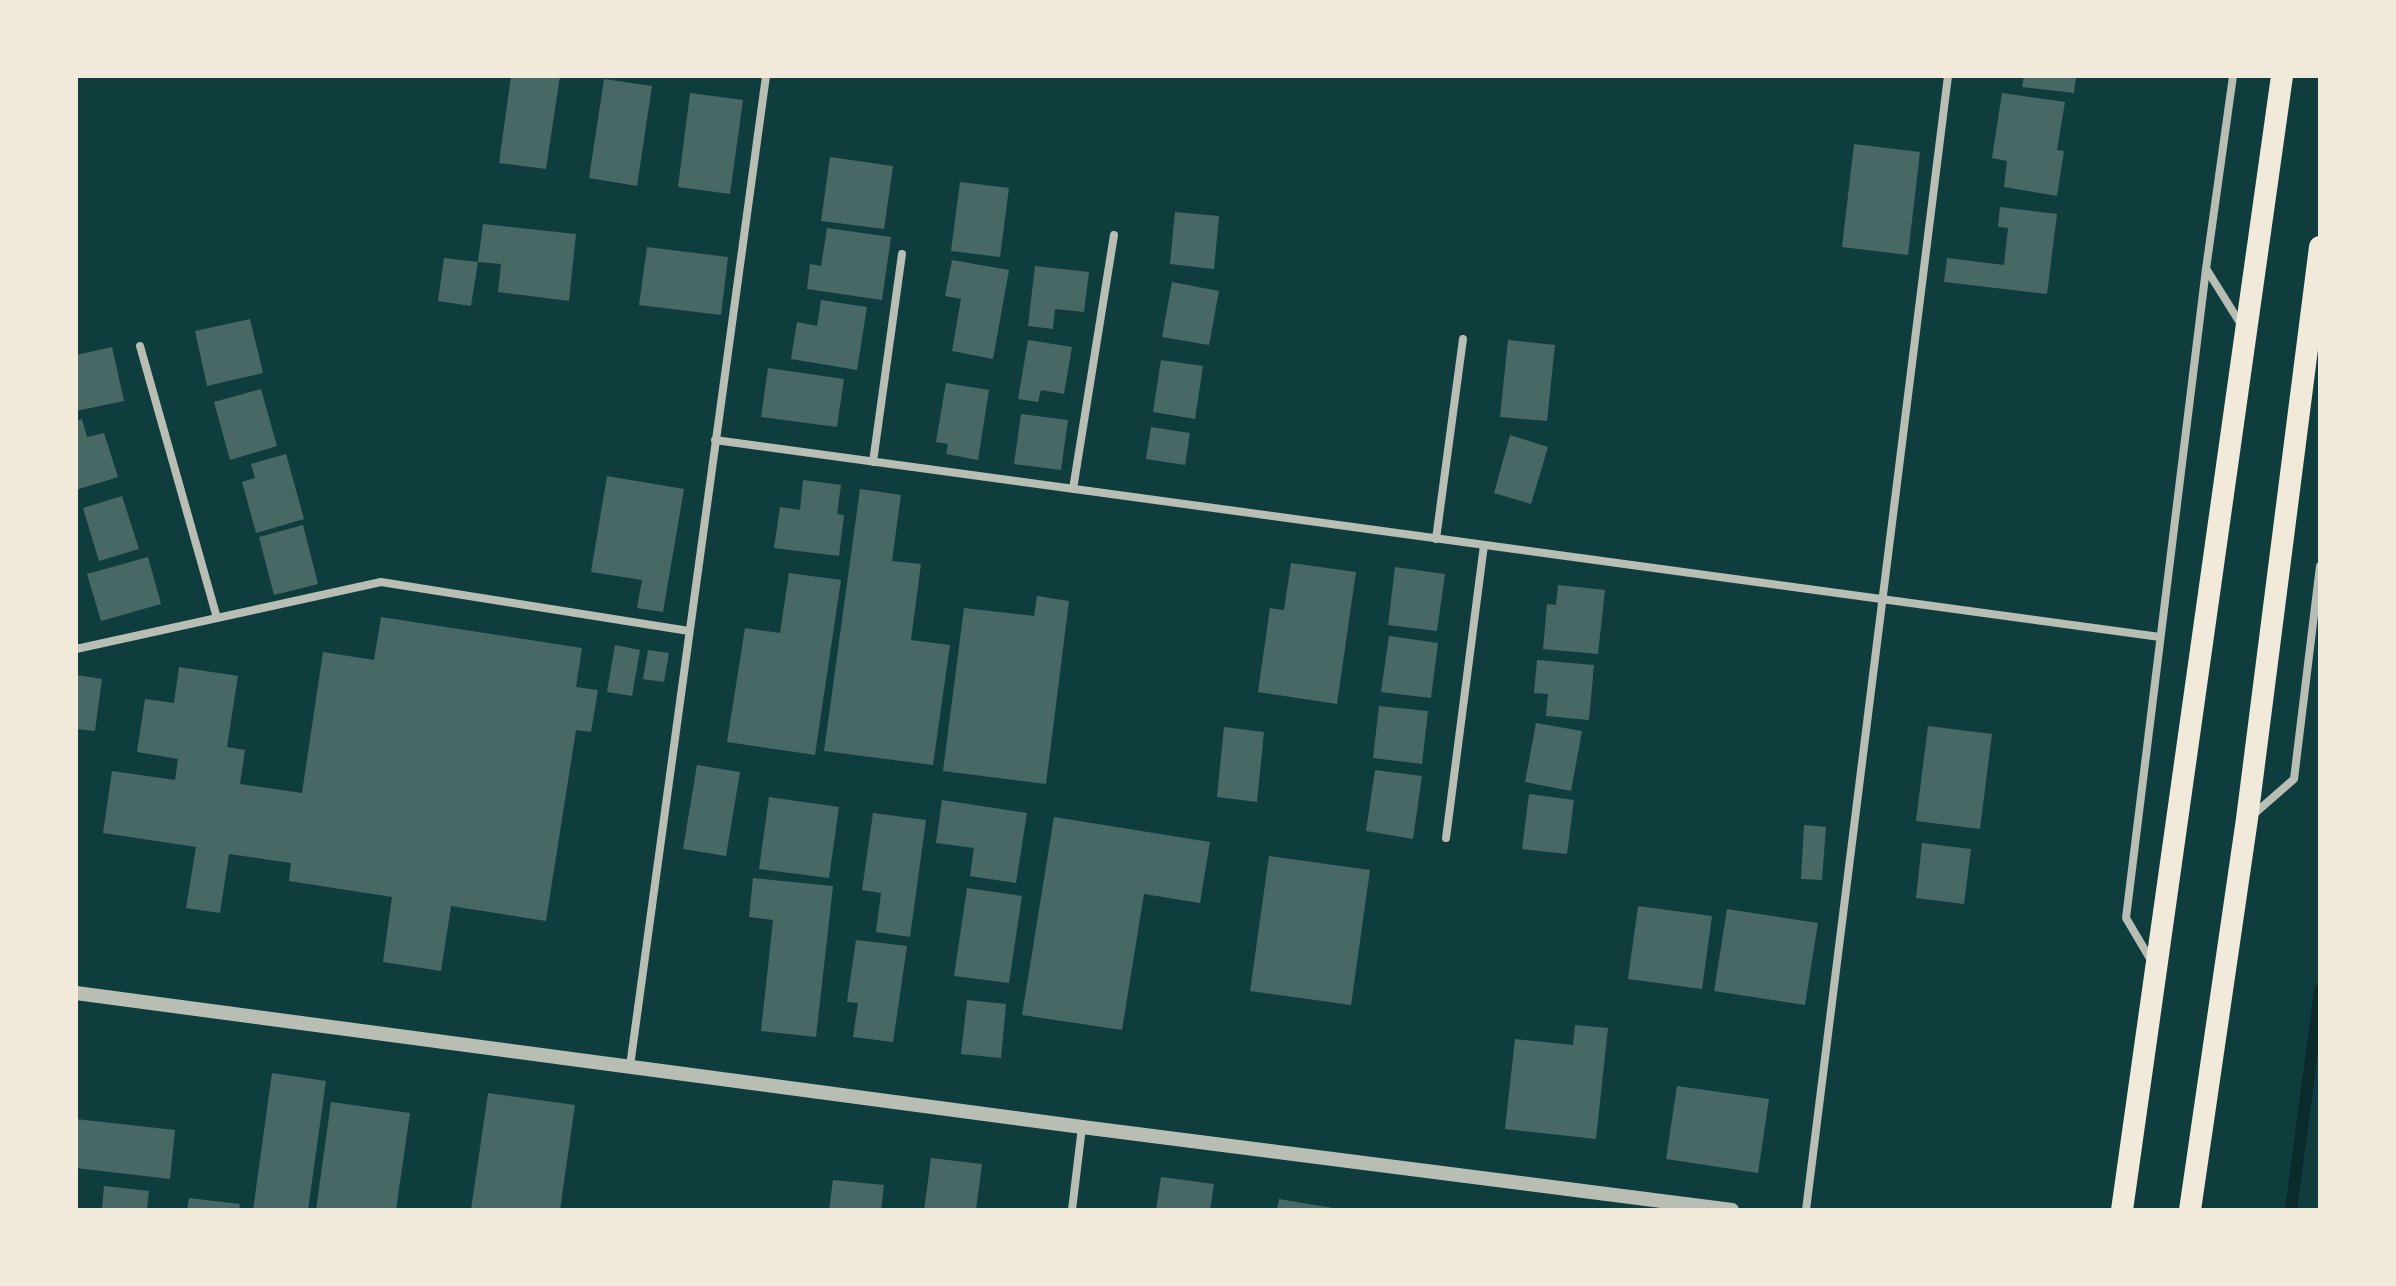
<!DOCTYPE html>
<html>
<head>
<meta charset="utf-8">
<style>
  body { margin:0 }
  #map { position:relative; width:2396px; height:1286px; overflow:hidden; background:#0f3d3e; font-family:Helvetica,sans-serif }
  canvas { display:block }
  .frame { position:absolute; inset:0; border:78px solid #f1e9da; pointer-events:none }
</style>
</head>
<body>
<div id="map">
<canvas width="2396" height="1286"></canvas>
<div class="frame"></div>
</div>
<script>
const ctx = document.querySelector('canvas').getContext('2d');
ctx.lineJoin = 'round';
function stroke(path, color, width, dash) {
  ctx.strokeStyle = color;
  ctx.lineWidth = width;
  ctx.lineCap = dash ? 'butt' : 'round';
  ctx.setLineDash(dash || []);
  ctx.stroke(path);
}
function fill(path, color) {
  ctx.fillStyle = color;
  ctx.fill(path, 'evenodd');
}
const stream = new Path2D(`
  M2291,1210L2320,991`);
const building = new Path2D(`
  M511,76H560L546,169L499,163Z
  M2024,76H2076L2074,93L2022,87Z
  M604,79L652,86L637,186L589,178Z
  M690,93L743,100L730,194L678,187Z
  M2002,93L2065,102L2057,150L2064,151L2057,196L2004,187L2007,161L1992,158Z
  M1854,144L1920,152L1908,255L1842,247Z
  M830,157L893,166L884,229L821,221Z
  M960,182L1009,188L1000,257L951,251Z
  M2000,207L2057,214L2047,294L1944,282L1947,258L2004,265L2008,228L1998,227Z
  M1175,212L1219,216L1214,269L1170,264Z
  M483,224L576,234L569,301L498,292L501,264L478,262Z
  M827,228L891,237L882,300L807,289L810,264L821,266Z
  M647,247L728,257L721,315L639,305Z
  M444,258L478,262L471,306L438,301Z
  M952,260L1009,270L993,359L952,351L961,299L945,296Z
  M1035,266L1089,272L1084,312L1055,309L1053,329L1028,326Z
  M1172,282L1219,291L1209,345L1162,337Z
  M821,300L867,307L857,370L791,359L797,322L817,326Z
  M250,319L263,373L207,386L195,331Z
  M1028,340L1072,347L1064,394L1041,390L1038,402L1018,399Z
  M1508,340L1555,345L1547,421L1500,417Z
  M112,347L124,401L76,411V355Z
  M1161,360L1203,366L1195,419L1153,412Z
  M768,368L844,379L837,427L761,417Z
  M946,383L989,390L978,460L946,454L948,444L936,442Z
  M261,389L277,446L230,460L214,402Z
  M1021,414L1068,420L1061,470L1014,464Z
  M82,419L87,437L104,433L118,477L76,490V421Z
  M1151,427L1190,433L1185,465L1146,459Z
  M1510,435L1548,447L1531,504L1494,493Z
  M286,454L304,519L256,533L242,482L255,478L251,464Z
  M607,476L684,489L663,612L637,608L642,580L591,572Z
  M803,480L841,485L837,514L844,515L839,556L774,548L780,507L800,510Z
  M860,489L901,495L892,561L921,564L911,640L950,645L933,765L824,751Z
  M122,496L139,549L99,561L83,508Z
  M303,525L318,584L274,595L259,537Z
  M148,557L161,604L101,621L87,574Z
  M1291,563L1356,572L1337,704L1258,692L1270,608L1284,610Z
  M1395,567L1445,574L1437,631L1388,625Z
  M789,573L841,580L815,755L727,742L745,628L780,633Z
  M1558,585L1605,590L1598,654L1543,649L1547,604L1556,605Z
  M1037,596L1069,601L1046,784L943,771L964,608L1034,616Z
  M381,617L582,648L576,687L598,690L591,732L576,730L546,921L451,906L441,971L383,962L392,897L289,881L291,863L229,854L220,913L186,908L196,847L103,833L112,771L175,780L178,759L137,752L145,699L174,703L179,667L238,676L227,747L245,750L240,784L302,793L323,652L374,660Z
  M1389,636L1438,643L1431,698L1381,692Z
  M615,645L640,650L632,696L607,692Z
  M648,650L669,653L664,682L643,679Z
  M1537,660L1594,665L1589,720L1546,716L1548,694L1534,693Z
  M76,675L102,679L95,731L76,729Z
  M1379,706L1428,711L1422,764L1373,758Z
  M1536,723L1582,731L1571,791L1525,782Z
  M1928,726L1992,734L1980,829L1916,821Z
  M1224,727L1264,732L1257,802L1217,797Z
  M697,765L740,772L726,856L683,849Z
  M1375,770L1422,776L1413,839L1366,831Z
  M1529,794L1574,800L1567,854L1522,849Z
  M769,797L839,807L829,878L759,869Z
  M942,800L1027,813L1016,883L970,876L974,848L936,843Z
  M873,813L926,820L910,937L876,932L881,893L862,890Z
  M1054,817L1210,842L1200,903L1144,894L1122,1030L1022,1015Z
  M1804,825L1826,827L1822,880L1801,879Z
  M1922,843L1971,849L1964,904L1916,898Z
  M1269,856L1370,870L1351,1005L1250,991Z
  M753,878L833,886L816,1037L761,1031L773,920L749,917Z
  M967,888L1022,896L1009,983L954,976Z
  M1638,906L1712,916L1702,989L1628,979Z
  M1727,909L1818,923L1805,1005L1714,991Z
  M856,940L907,946L893,1042L853,1037L858,1003L847,1002Z
  M967,1000L1006,1004L1001,1058L961,1054Z
  M1575,1025L1608,1028L1596,1139L1505,1129L1515,1039L1573,1045Z
  M272,1073L326,1081L308,1210H253Z
  M1677,1086L1769,1099L1758,1173L1666,1159Z
  M488,1093L575,1105L560,1210H471Z
  M331,1102L410,1113L396,1210H316Z
  M76,1119L175,1130L170,1179L76,1168Z
  M931,1158L982,1164L976,1210H924Z
  M1161,1177L1214,1184L1210,1210H1156Z
  M833,1180L884,1185L881,1210H829Z
  M104,1186L149,1191L147,1210H102Z
  M189,1198L240,1204L239,1210H187Z
  M1279,1199L1333,1208V1210H1277Z`);
const minor = new Path2D(`
  M2207,270L2242,326
  M140,346L217,618
  M715,440L2160,637
  M873,462L902,254
  M1073,489L1114,235
  M1436,539L1463,339
  M76,649L381,582L689,631
  M2254,814L2294,779L2320,566
  M1446,838L1484,545
  M2152,962L2126,918L2206,269L2233,76
  M630,1066L766,76
  M1072,1210L1082,1127
  M1806,1210L1948,76`);
const tertiary = new Path2D(`
  M76,993L1082,1127L1732,1210`);
const trunk = new Path2D(`
  M2122,1210L2282,76
  M2190,1210L2247,819L2320,247`);
stroke(stream, '#0a2a2b', 12);
fill(building, '#486865');
stroke(minor, '#b8beb3', 8);
stroke(tertiary, '#b8beb3', 14);
stroke(trunk, '#f1e9da', 22);
</script>
</body>
</html>
